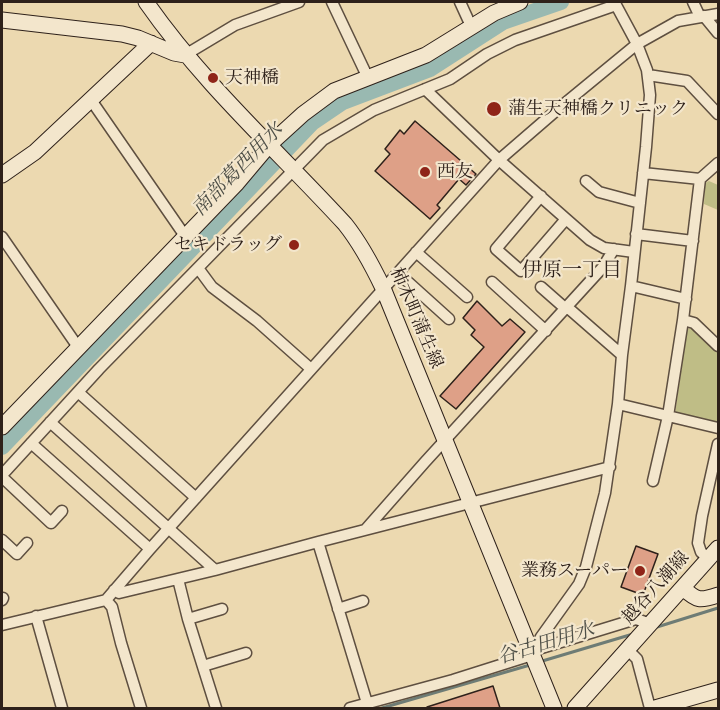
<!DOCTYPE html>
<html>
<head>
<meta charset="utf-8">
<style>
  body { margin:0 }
  #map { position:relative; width:720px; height:710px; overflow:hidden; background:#ecd9b0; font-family:"Old Standard TT",serif }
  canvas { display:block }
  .frame { position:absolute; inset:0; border:3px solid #2e211a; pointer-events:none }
</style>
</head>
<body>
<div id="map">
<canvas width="720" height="710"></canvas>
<div class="frame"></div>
</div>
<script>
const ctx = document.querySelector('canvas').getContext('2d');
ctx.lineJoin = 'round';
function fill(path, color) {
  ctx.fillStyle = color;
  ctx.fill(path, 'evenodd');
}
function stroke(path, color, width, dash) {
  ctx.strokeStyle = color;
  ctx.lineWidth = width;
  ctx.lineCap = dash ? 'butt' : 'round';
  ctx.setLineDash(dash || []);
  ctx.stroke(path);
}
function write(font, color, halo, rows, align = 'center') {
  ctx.font = font + ' "Old Standard TT","Noto Serif JP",serif';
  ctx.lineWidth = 4.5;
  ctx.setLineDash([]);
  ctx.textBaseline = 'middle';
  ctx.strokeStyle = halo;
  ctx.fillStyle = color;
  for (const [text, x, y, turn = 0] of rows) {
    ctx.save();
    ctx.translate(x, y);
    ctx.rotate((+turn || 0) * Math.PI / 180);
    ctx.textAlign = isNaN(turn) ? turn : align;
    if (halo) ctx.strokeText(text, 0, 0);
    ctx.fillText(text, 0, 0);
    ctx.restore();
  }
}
const green = new Path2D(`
  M709,181L718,185V210L704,204L705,183Z
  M692,328L718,352V423L675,414L687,329Z`);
const stream = new Path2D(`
  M657,627L718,608
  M539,662L633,634
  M382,708L530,665`);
const river = new Path2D(`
  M2,447L312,123L343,102L430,69L503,22L561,2`);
const building = new Path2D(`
  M415,121L476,174L466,185L459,179L437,205L440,208L430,219L375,171L390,154L385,149L400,130L404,134Z
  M477,301L502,326L510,319L525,332L456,409L440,396L484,347L471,335L475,330L463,318Z
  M636,546L658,554L643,595L621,587Z
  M493,686L500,708H428L427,707Z`);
const street = new Path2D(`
  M332,2L368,78
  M460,2L471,26
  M693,2L700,17
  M704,16L718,33
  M185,55L235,25L299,2
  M648,75L687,81L718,114
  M425,89L499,160L590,240L604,248L634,252
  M91,100L185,236
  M643,173L700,179
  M586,181L599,192L640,203
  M541,196L496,249L521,271L566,219
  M636,234L693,241
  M2,237L78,347
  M416,252L467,297
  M198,268L212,287L257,321L311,369
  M398,273L449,319
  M492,282L546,331
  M631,286L686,299
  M541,287L566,309
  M567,307L622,355
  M683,320L694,323L718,346
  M78,392L196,498
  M618,404L718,428
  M50,422L215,570
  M31,443L150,549
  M2,475L99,369L323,140L374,110L450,79L487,54L515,40L616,5L637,44L647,70L650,95L646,147L631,286L622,355L618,404L605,493L586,567L579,584L541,637L532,655L453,680L350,708
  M2,477L51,523L62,511
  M653,481L668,416L683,320L700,179L718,163
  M366,529L425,462L603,267L614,249
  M2,540L17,554L27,543
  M318,542L367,703
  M709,559L701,552L698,543L702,516L718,444
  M178,579L188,619L216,708
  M114,590L119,593L215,570L318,542L610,467
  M2,600L3,598
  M106,600L112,607L121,643L141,708
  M338,609L363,601
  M36,616L62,708
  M188,619L222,609
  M2,625L106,600L150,549L499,160L558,109L637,44L678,21L718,14
  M535,650L636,619L651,624
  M628,650L637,659L650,708
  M203,666L246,653`);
const secondary = new Path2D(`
  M146,2C204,85 277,150 345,224C361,244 372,265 383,288L554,708
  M2,20L122,34L138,38L174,53L185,55
  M2,175L35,152L151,43
  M2,427L237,183L269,145L303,114L334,91L426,55L494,13L520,2
  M683,588C697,601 700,601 718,595
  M575,708L718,548
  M655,708L718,690`);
const markers = [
  [213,78,6,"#8f2418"],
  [494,109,8,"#8f2418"],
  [425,172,6,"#8f2418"],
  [294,245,6,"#8f2418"],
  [640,571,6,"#8f2418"]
];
const poiNames = [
  ["天神橋",225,78],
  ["蒲生天神橋クリニック",508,109],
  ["西友",437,172],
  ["セキドラッグ",282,245,"right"],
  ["業務スーパー",628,571,"right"]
];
const streetNames = [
  ["柿木町蒲生線",416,318,67],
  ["越谷八潮線",656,588,-48]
];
const waterNames = [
  ["南部葛西用水",238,170,-46],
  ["谷古田用水",546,644,-17]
];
const neighbourhoodNames = [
  ["伊原一丁目",572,271]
];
fill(green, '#bfbd86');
stroke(stream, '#6e7c75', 3);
stroke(river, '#99b9b1', 16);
fill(building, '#dea087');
stroke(building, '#2e211a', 1.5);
stroke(street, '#5e4f40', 13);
stroke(secondary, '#2e211a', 17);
stroke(street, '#f3e6cc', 10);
stroke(secondary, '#f3e6cc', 15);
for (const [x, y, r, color] of markers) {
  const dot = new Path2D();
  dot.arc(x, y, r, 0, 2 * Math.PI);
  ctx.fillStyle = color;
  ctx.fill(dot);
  stroke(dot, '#f3e6cc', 2);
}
write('18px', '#2e211a', '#f3e6cc', poiNames, 'left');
write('18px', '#2e211a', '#f3e6cc', streetNames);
write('italic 20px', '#4e4f47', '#f3e6cc', waterNames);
write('20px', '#2e211a', '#f3e6cc', neighbourhoodNames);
</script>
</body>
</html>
